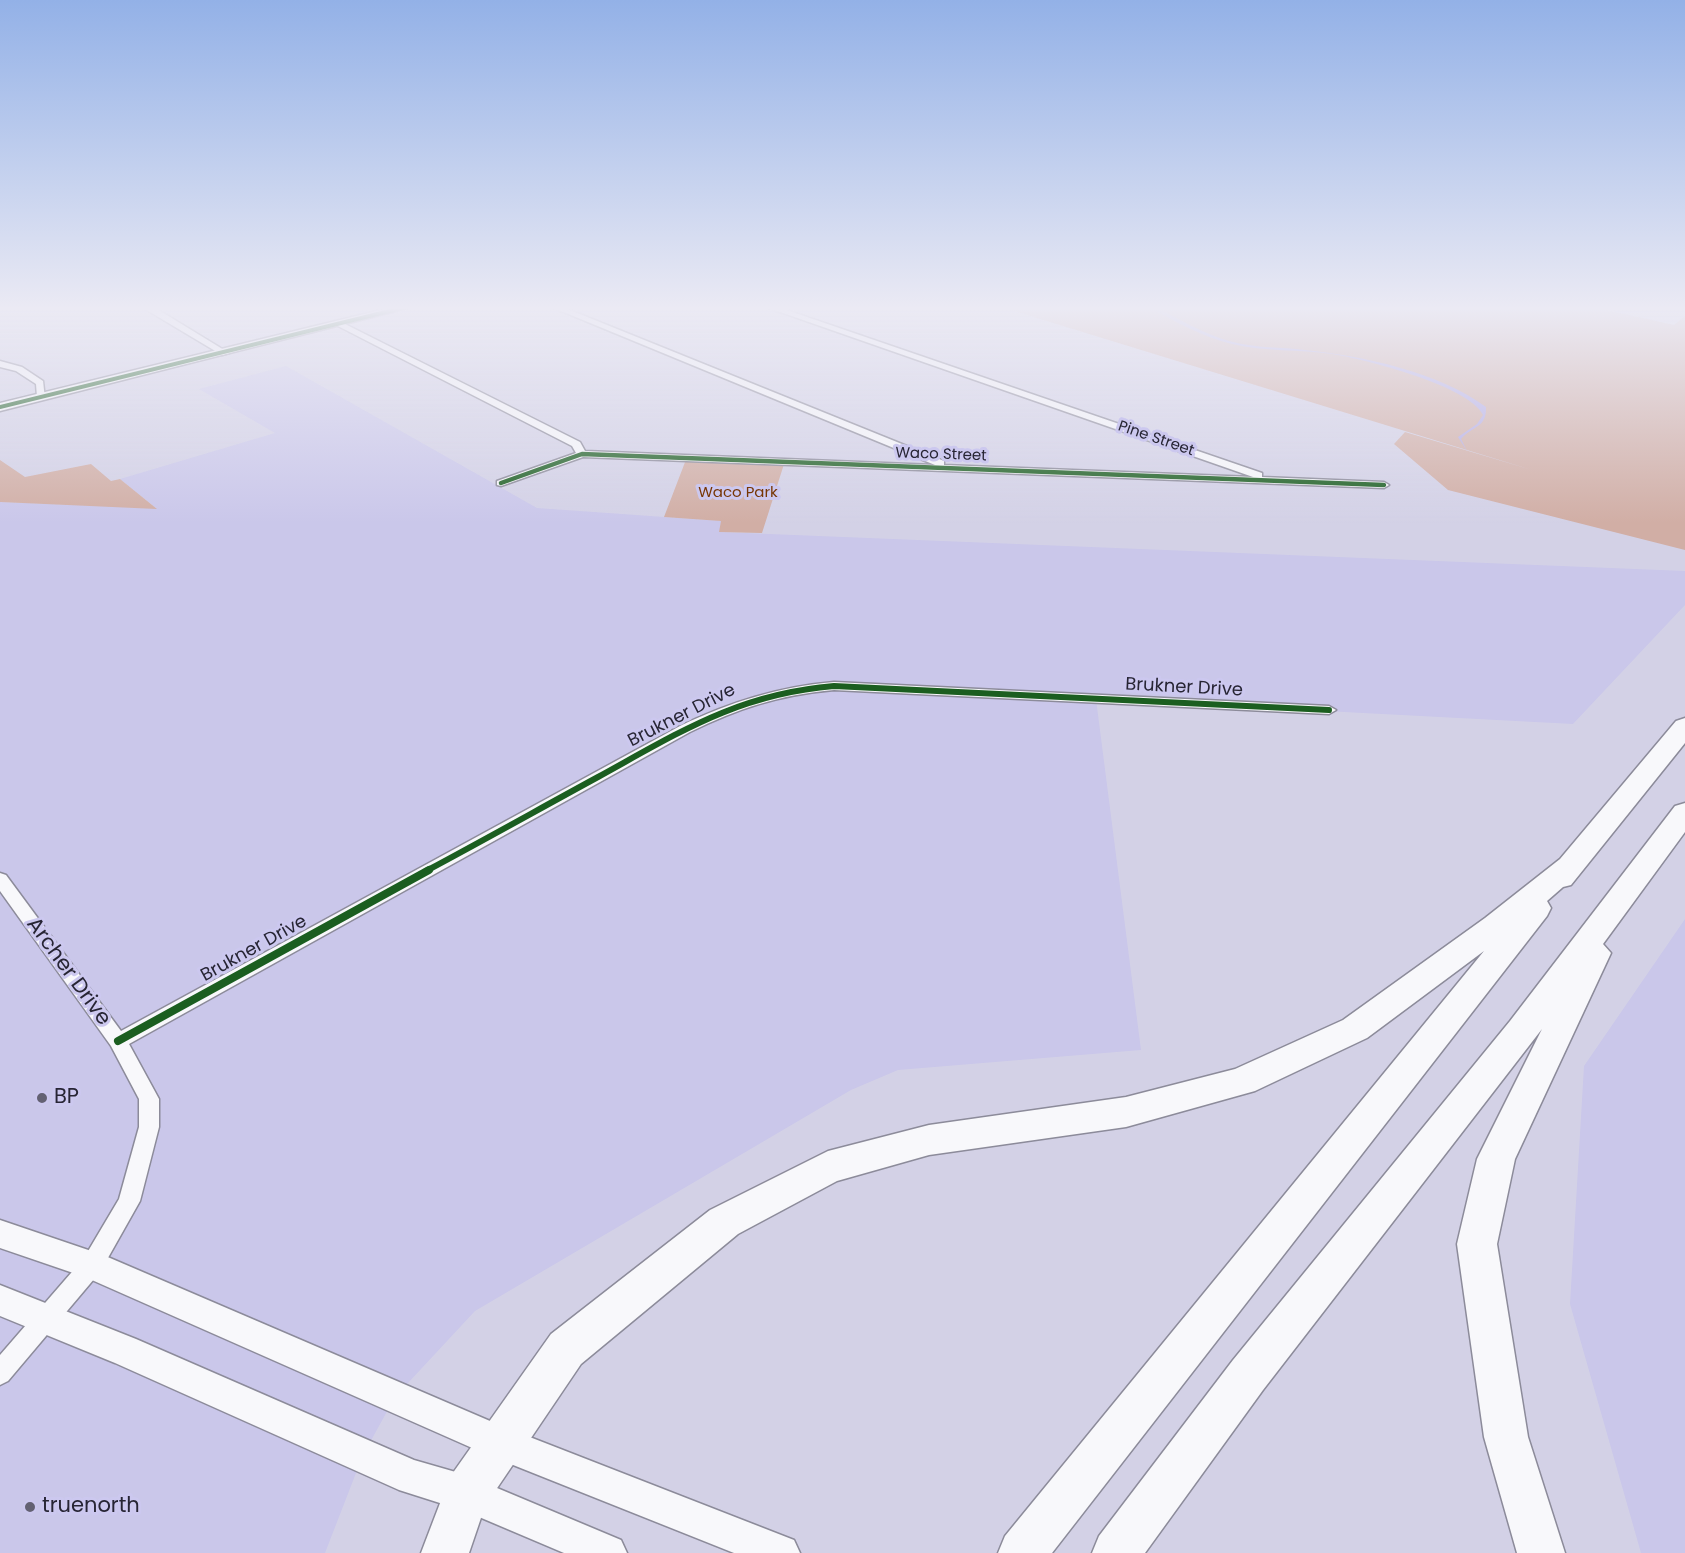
<!DOCTYPE html>
<html>
<head>
<meta charset="utf-8">
<style>
  body { margin:0 }
  canvas { display:block; background:#d3d1e6 }
</style>
</head>
<body>
<canvas width="1685" height="1553"></canvas>
<script>
const ctx = document.querySelector('canvas').getContext('2d');
ctx.lineJoin = 'round';
function fill(path, color) {
  ctx.fillStyle = color;
  ctx.fill(path, 'evenodd');
}
function stroke(path, color, width, dash) {
  ctx.strokeStyle = color;
  ctx.lineWidth = width;
  ctx.lineCap = dash ? 'butt' : 'round';
  ctx.setLineDash(dash || []);
  ctx.stroke(path);
}
function write(font, color, halo, rows, align = 'center') {
  ctx.font = font + ' Poppins,sans-serif';
  ctx.lineWidth = 6;
  ctx.setLineDash([]);
  ctx.textBaseline = 'middle';
  ctx.strokeStyle = halo;
  ctx.fillStyle = color;
  for (const [text, x, y, turn = 0] of rows) {
    ctx.save();
    ctx.translate(x, y);
    ctx.rotate((+turn || 0) * Math.PI / 180);
    ctx.textAlign = isNaN(turn) ? turn : align;
    if (halo) ctx.strokeText(text, 0, 0);
    ctx.fillText(text, 0, 0);
    ctx.restore();
  }
}
const built = new Path2D(`
  M286,366L537,508L721,521L720,532L1685,571V605L1573,724L1096,699L1141,1050L898,1070L851,1090L475,1311L395,1397L363,1455L325,1553H0V502L156,508L120,479L275,433L199,389Z
  M1685,919V1553H1641L1570,1304L1584,1066Z`);
const green = new Path2D(`
  M998,306H1589L1674,325L1685,316V550L1448,490L1394,444L1405,432L1532,470Z
  M687,457L785,461L762,533L719,532L721,521L664,517Z
  M0,460L25,477L91,464L111,481L120,479L157,509L0,502Z`);
const water = new Path2D(`
  M1148,306H1154C1179,319 1205,335 1233,342C1256,348 1281,347 1305,350C1363,356 1439,372 1486,407C1487,428 1472,426 1461,439L1467,451L1458,437L1477,424L1483,415C1470,386 1364,359 1332,354C1299,349 1264,352 1232,344C1203,337 1173,321 1148,306Z`);
const street = new Path2D(`
  M145,306H152L229,353L222,355L145,309Z
  M549,306H560L944,461V465L1253,477L763,306H775L1262,473V477L1384,482L1389,485L1384,488L583,457L501,486L497,485V481L576,453L572,446L334,324L341,322L580,442L585,451L935,465Z
  M0,361L22,367L43,381L45,399L37,397L36,384L16,371L0,367Z
  M834,682L1329,706L1336,710L1329,714L834,690C779,695 739,708 690,732L129,1044L159,1099V1127L140,1201L100,1272L8,1381L0,1385V1355L84,1258L119,1199L139,1127V1099L111,1046L0,891V873L6,875L121,1031L680,726C730,702 778,687 834,682Z`);
const secondary = new Path2D(`
  M397,306H416L0,411V403Z
  M0,1220L103,1255L504,1427L794,1540L800,1553H734L488,1455L85,1277L0,1248Z
  M0,1285L136,1339L414,1460L466,1475L621,1540L627,1553H564L465,1511L399,1490L115,1363L0,1316Z`);
const highway = new Path2D(`
  M1685,718V743L1571,885L1563,887L1547,901L1551,908L1547,916L1052,1553H998L1005,1536L1484,951L1367,1038L1255,1091L1126,1127L929,1155L837,1181L738,1234L581,1364L485,1506L469,1553H421L450,1477L551,1334L710,1210L828,1151L929,1125L1126,1097L1235,1069L1343,1020L1485,918L1560,859L1676,721Z
  M1685,803V832L1603,944L1611,953L1515,1159L1497,1244L1528,1437L1565,1553H1517L1484,1437L1457,1244L1477,1159L1542,1029L1263,1390L1145,1553H1092L1099,1536L1233,1360L1510,1021L1675,806Z`);
const cyclewayFar3 = new Path2D(`
  M0,407L410,306`);
const cyclewayFar2 = new Path2D(`
  M501,483L582,454L1384,485`);
const cyclewayFar1 = new Path2D(`
  M426,871C484,840 541,808 598,777C680,732 738,694 834,686L1329,710`);
const cycleway = new Path2D(`
  M118,1041L429,870`);
const markers = [
  [42,1098,6,"#636172"],
  [30,1507,6,"#636172"]
];
const farStreetnames = [
  ["Pine Street",1156,439,19],
  ["Waco Street",941,455,2]
];
const farParknames = [
  ["Waco Park",738,493]
];
const streetNames = [
  ["Brukner Drive",1184,688,3],
  ["Brukner Drive",682,716,-27],
  ["Brukner Drive",254,949,-29]
];
const nearStreetnames = [
  ["Archer Drive",68,972,54]
];
const nearPoinames = [
  ["BP",54,1098],
  ["truenorth",42,1507]
];
fill(built, '#cac7ea');
fill(green, '#d1aea5');
fill(water, '#b4ace5');
stroke(street, '#8c8b9a', 3);
stroke(secondary, '#8c8b9a', 3);
stroke(highway, '#8c8b9a', 3);
fill(street, '#f8f8fb');
fill(secondary, '#f8f8fb');
fill(highway, '#f8f8fb');
stroke(cyclewayFar3, '#1b5e20', 4);
stroke(cyclewayFar2, '#1b5e20', 4.5);
stroke(cyclewayFar1, '#1b5e20', 6);
stroke(cycleway, '#1b5e20', 8);
const sky = ctx.createLinearGradient(0, 0, 0, 523);
sky.addColorStop(0, '#93b1e7');
sky.addColorStop(0.59, '#ebeaf4');
sky.addColorStop(1, '#ebeaf400');
ctx.fillStyle = sky;
ctx.fillRect(0, 0, 1685, 523);
for (const [x, y, r, color] of markers) {
  const dot = new Path2D();
  dot.arc(x, y, r, 0, 2 * Math.PI);
  ctx.fillStyle = color;
  ctx.fill(dot);
  stroke(dot, '#ccc8ef', 2);
}
write('15px', '#272534', '#ccc8ef', farStreetnames);
write('15px', '#773605', '#ccc8ef', farParknames);
write('18px', '#272534', '#ccc8ef', streetNames);
write('21px', '#272534', '#ccc8ef', nearStreetnames);
write('21px', '#272534', '#ccc8ef', nearPoinames, 'left');
</script>
</body>
</html>
